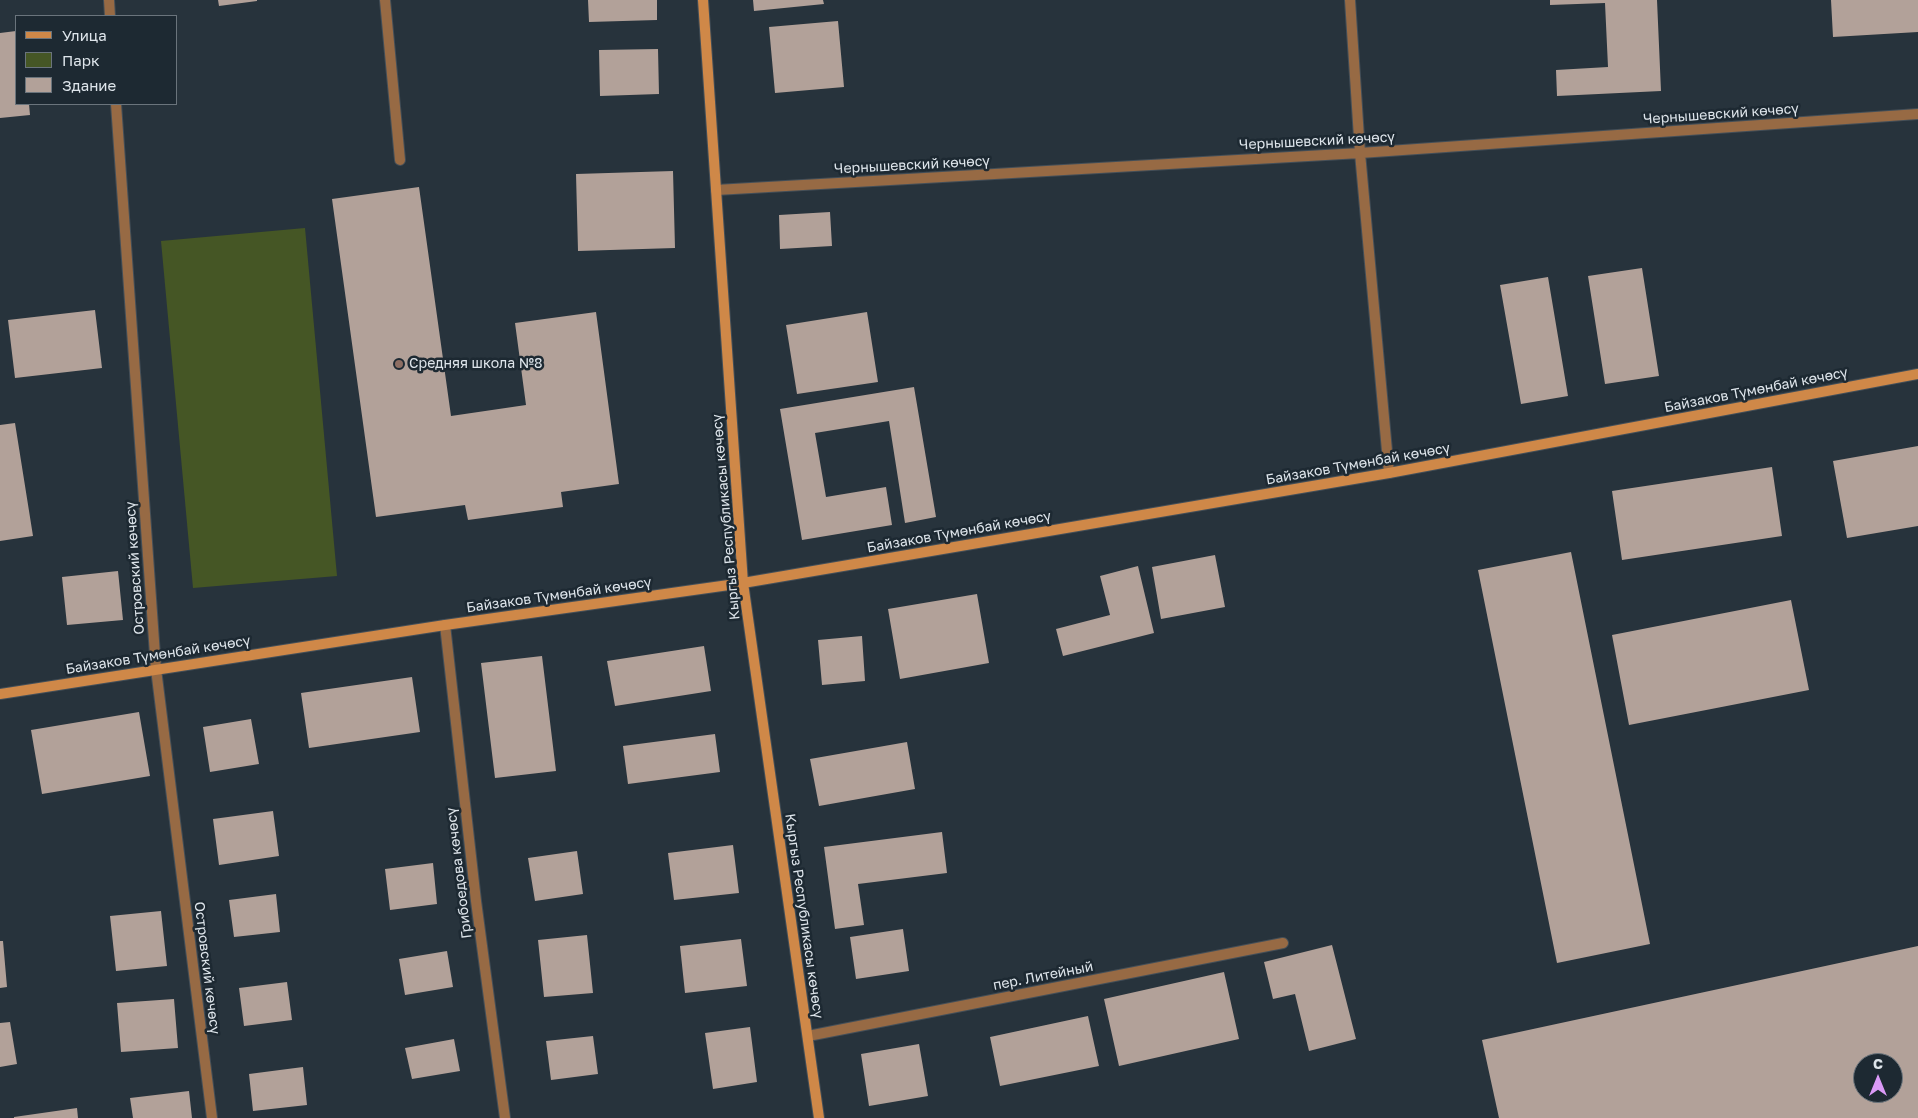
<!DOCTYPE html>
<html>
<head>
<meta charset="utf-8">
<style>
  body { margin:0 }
  #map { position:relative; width:1918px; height:1118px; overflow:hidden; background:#27333c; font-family:"Golos Text",sans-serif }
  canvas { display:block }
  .legend { position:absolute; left:15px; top:15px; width:162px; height:90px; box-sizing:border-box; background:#1d2932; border:1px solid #6a747c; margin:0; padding:6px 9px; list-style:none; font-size:15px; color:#dee5eb }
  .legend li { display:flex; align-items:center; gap:10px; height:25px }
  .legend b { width:25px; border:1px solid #6a747c }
  .north { position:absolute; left:1853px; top:1053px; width:50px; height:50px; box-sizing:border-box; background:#1d2932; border:1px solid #6a747c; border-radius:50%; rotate:0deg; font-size:14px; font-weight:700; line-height:20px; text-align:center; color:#dee5eb }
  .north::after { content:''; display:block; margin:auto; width:18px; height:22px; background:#da9af7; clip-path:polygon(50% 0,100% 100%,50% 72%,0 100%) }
</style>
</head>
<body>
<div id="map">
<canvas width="1918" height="1118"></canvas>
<ul class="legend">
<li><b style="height:6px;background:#cf8848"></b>Улица</li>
<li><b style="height:14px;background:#455625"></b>Парк</li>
<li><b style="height:14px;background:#b2a199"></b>Здание</li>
</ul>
<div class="north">С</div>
</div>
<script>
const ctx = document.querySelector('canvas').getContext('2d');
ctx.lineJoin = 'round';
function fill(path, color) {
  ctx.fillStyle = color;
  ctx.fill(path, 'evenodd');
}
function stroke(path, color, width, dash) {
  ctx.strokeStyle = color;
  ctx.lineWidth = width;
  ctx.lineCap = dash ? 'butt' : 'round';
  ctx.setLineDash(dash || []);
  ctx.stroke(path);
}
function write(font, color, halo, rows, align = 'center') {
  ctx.font = font + ' "Golos Text",sans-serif';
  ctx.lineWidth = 5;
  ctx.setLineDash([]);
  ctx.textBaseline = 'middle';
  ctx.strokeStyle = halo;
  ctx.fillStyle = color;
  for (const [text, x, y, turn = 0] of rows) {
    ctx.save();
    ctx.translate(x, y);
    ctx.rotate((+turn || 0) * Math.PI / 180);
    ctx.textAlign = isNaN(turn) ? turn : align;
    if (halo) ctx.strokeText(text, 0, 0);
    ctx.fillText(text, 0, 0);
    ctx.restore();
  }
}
const green = new Path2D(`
  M305,228L337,576L193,588L161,241Z`);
const building = new Path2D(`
  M218,0H257V1L219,6Z
  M588,0H657V20L589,22Z
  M753,0H823L824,4L754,11Z
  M1550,0H1657L1661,91L1557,96L1556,70L1608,67L1605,3L1550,5Z
  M1831,0H1918V32L1833,37Z
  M838,21L844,87L775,93L769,27Z
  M16,31V104H29L30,115L0,118V33Z
  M658,49L659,94L600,96L599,50Z
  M673,171L675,248L578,251L576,174Z
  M419,187L451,416L526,405L515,323L596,312L619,484L561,492L563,507L468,520L465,505L376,517L332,199Z
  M830,212L832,246L780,249L779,215Z
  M1642,268L1659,376L1605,384L1588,276Z
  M1548,277L1568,396L1521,404L1500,285Z
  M95,310L102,368L15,378L8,320Z
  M867,312L878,382L797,394L786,325Z
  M914,387L936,517L905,523L889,421L815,433L826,497L886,487L892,525L802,540L780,409Z
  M15,423L33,536L0,541V425Z
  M1918,446V526L1847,538L1833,461Z
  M1772,467L1782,536L1622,560L1612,491Z
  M1571,552L1650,944L1557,963L1478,570Z
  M1215,555L1225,607L1161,619L1152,567Z
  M1138,566L1154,633L1063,656L1056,629L1110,615L1100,576Z
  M118,571L123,620L67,625L62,577Z
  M977,594L989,663L900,679L888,609Z
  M1791,600L1809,690L1629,725L1612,635Z
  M862,636L865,681L822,685L818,640Z
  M704,646L711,691L615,706L607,661Z
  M542,656L556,771L495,778L481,663Z
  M412,677L420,732L309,748L301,693Z
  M139,712L150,776L42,794L31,730Z
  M251,719L259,764L210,772L203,727Z
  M715,734L720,772L628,784L623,746Z
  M907,742L915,789L819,806L810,759Z
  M273,811L279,856L219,865L213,819Z
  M942,832L947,873L858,884L864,925L835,929L824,847Z
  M733,845L739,893L674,900L668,853Z
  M577,851L583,894L535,901L528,858Z
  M433,863L437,904L390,910L385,869Z
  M276,894L280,932L234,937L229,900Z
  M161,911L167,966L116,971L110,916Z
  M903,929L909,971L856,979L850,937Z
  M587,935L593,993L544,997L538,940Z
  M741,939L747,986L685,993L680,946Z
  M0,941H3L7,987L0,988Z
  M1332,945L1356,1039L1309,1051L1295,994L1273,999L1264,962Z
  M1918,946V1118H1499L1482,1040ZM1863,1063H1893V1093H1863Z
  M447,951L453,987L405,995L399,959Z
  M1224,972L1239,1039L1119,1066L1104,999Z
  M287,982L292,1020L244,1026L239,988Z
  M174,999L178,1048L121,1052L117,1003Z
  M1088,1016L1099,1066L1000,1086L990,1037Z
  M10,1022L17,1064L0,1067V1023Z
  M750,1027L757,1082L713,1089L705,1033Z
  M593,1036L598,1074L551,1080L546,1041Z
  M454,1039L460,1071L412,1079L405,1048Z
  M919,1044L928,1096L869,1106L861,1054Z
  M303,1067L307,1105L253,1111L249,1074Z
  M189,1091L192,1118H133L130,1098Z
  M77,1108L78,1118H14V1117Z`);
const minor = new Path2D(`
  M109,0L110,16
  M385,0L400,160
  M1350,0L1360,153L1389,473
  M116,104L156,669L212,1118
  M716,190L1360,153L1918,114
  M445,625L476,901L505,1118
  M808,1036L1283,943`);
const secondary = new Path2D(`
  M703,0L743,583L819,1118
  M0,694L445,625L743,583L1389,473L1918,374`);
const markers = [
  [399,364,5,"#8d6e63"]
];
const streetNames = [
  ["Чернышевский көчөсү",1721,114,-4],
  ["Чернышевский көчөсү",1317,141,-3],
  ["Чернышевский көчөсү",912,165,-3],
  ["Байзаков Түмөнбай көчөсү",1756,390,-11],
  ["Байзаков Түмөнбай көчөсү",1358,464,-10],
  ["Кыргыз Республикасы көчөсү",726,517,-95],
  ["Байзаков Түмөнбай көчөсү",959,532,-10],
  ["Островский көчөсү",135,568,-94],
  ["Байзаков Түмөнбай көчөсү",559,595,-8],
  ["Байзаков Түмөнбай көчөсү",158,655,-9],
  ["Грибоедова көчөсү",459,873,-97],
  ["Кыргыз Республикасы көчөсү",804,916,82],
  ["Островский көчөсү",207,968,83],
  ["пер. Литейный",1043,976,-11]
];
const poiNames = [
  ["Средняя школа №8",409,364]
];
fill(green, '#455625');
fill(building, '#b2a199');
stroke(minor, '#444f58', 12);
stroke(secondary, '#444f58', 12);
stroke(minor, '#976a44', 10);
stroke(secondary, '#cf8848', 10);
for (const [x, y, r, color] of markers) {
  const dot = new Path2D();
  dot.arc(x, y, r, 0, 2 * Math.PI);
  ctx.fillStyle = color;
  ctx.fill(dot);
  stroke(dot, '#1d2932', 2);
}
write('14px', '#dee5eb', '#1d2932', streetNames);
write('14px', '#dee5eb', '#1d2932', poiNames, 'left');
</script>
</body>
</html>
